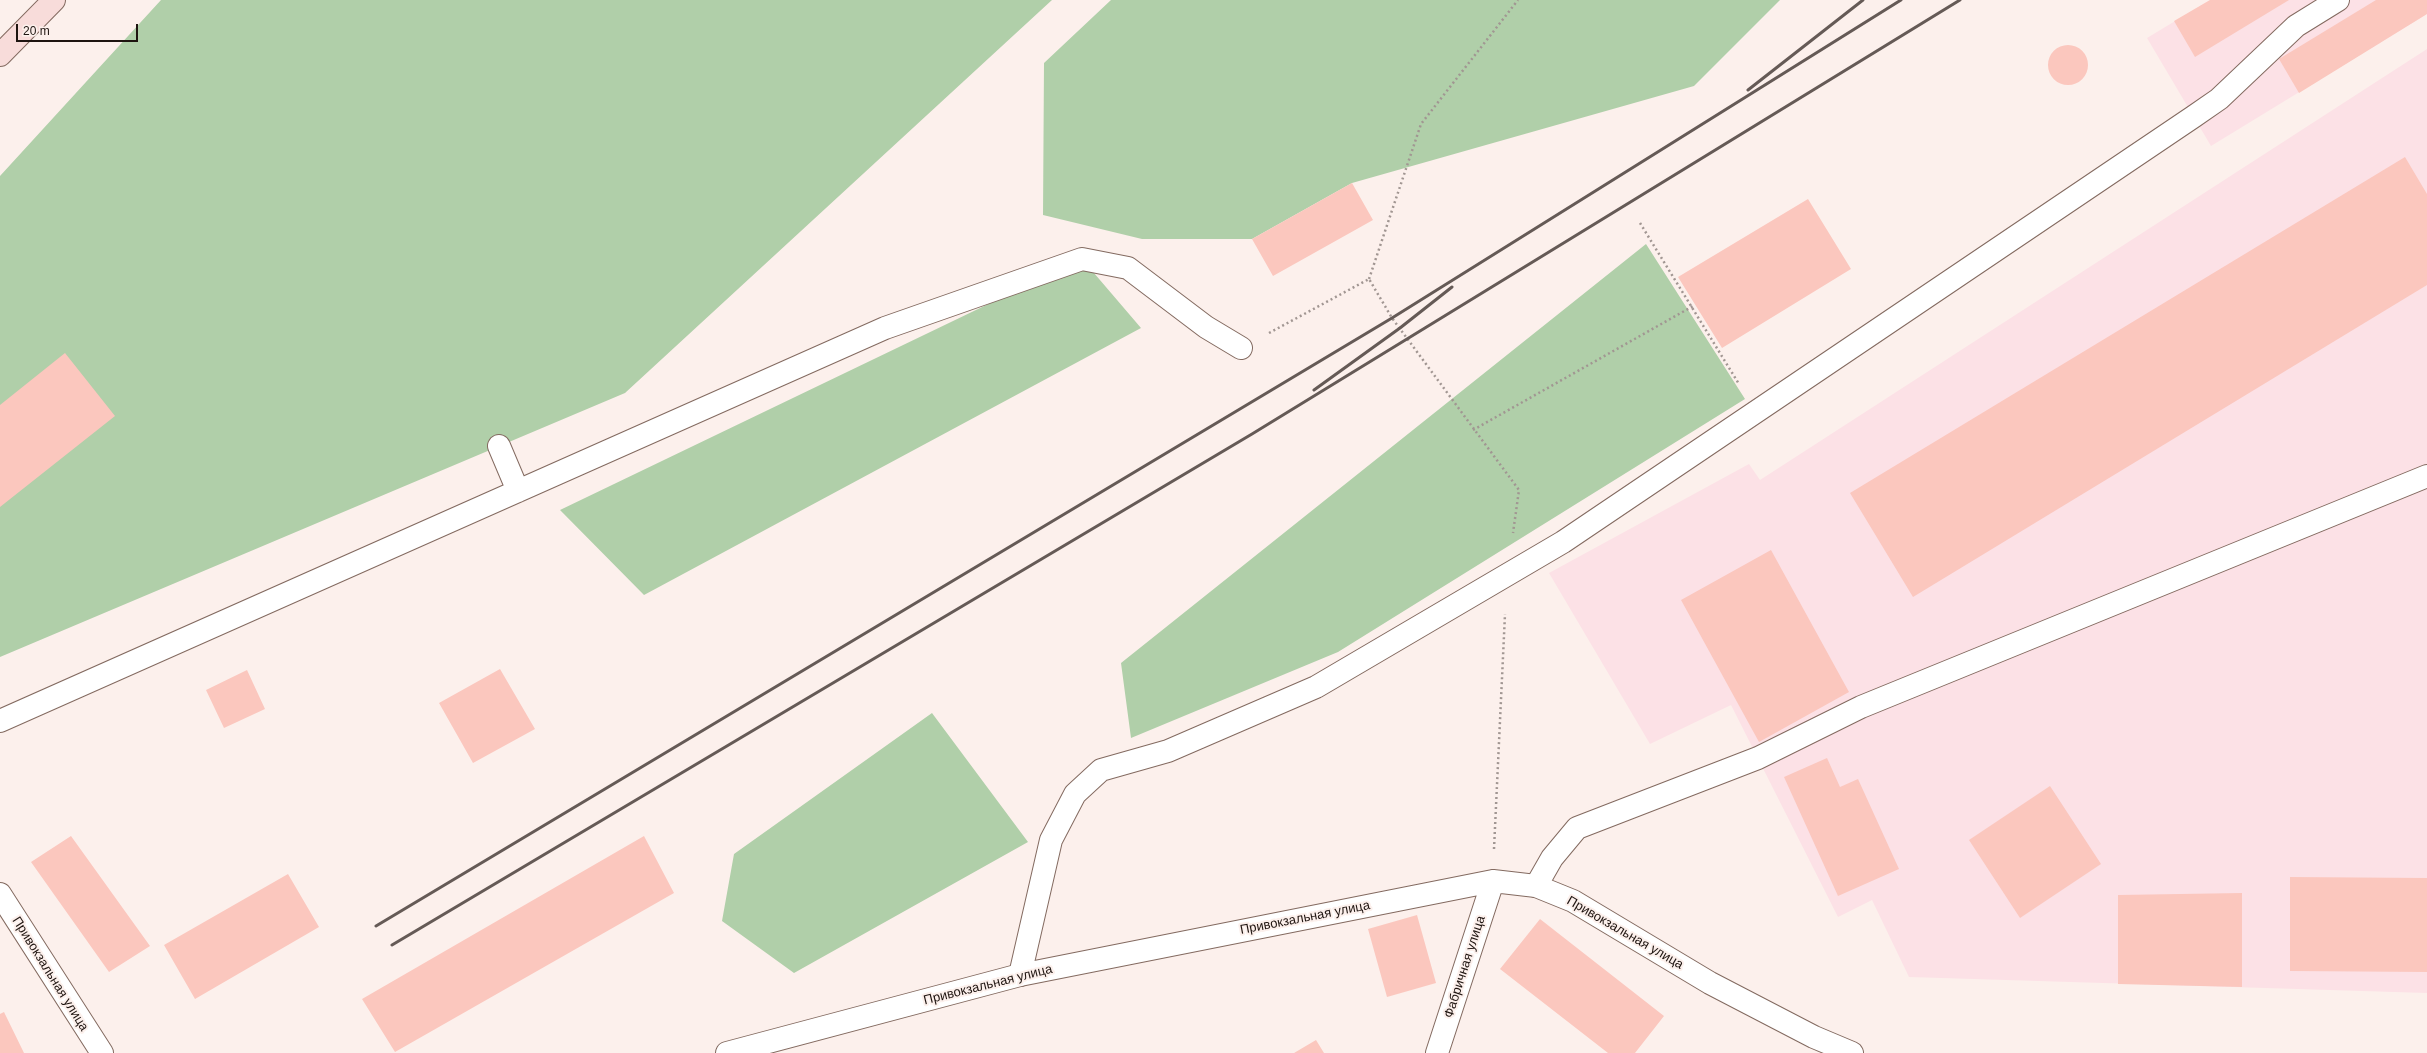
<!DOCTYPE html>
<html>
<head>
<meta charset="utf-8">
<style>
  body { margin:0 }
  #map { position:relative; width:2427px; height:1053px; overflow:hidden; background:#fcf0ec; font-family:Arial,sans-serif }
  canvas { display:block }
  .scale { position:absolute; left:16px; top:24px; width:122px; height:18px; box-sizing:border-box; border:2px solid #1e1410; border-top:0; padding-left:5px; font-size:12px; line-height:14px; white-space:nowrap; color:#1e1410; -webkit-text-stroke:3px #fcf0ec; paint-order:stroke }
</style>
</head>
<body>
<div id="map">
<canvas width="2427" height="1053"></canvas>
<div class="scale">20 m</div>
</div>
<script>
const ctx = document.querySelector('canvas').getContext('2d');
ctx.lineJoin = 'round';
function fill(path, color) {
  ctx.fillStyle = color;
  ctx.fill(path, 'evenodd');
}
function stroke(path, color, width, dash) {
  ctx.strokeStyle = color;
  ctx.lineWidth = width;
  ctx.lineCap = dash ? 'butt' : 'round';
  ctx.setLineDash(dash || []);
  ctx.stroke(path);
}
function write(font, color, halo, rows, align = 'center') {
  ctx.font = font + ' Arial,sans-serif';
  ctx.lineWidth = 4;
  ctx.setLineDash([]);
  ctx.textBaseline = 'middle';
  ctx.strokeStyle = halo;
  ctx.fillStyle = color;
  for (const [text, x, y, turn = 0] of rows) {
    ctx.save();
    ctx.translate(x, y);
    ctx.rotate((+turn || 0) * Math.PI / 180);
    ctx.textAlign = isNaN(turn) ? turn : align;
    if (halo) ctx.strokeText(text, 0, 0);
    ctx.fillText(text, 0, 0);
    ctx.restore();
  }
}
const industrial = new Path2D(`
  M2210,0H2427V14L2211,146L2147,38Z
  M2427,49V993L1909,977L1872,900L1838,917L1731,705L1650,744L1549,573L1749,464L1760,480Z`);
const green = new Path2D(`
  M161,0H1052L625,393L0,657V176Z
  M1111,0H1780L1694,86L1352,183L1252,239H1142L1043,215L1044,63Z
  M1646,244L1745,399L1338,652L1131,738L1121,663Z
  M1082,259L1141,328L644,595L560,510Z
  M932,713L1028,842L794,973L722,921L734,854Z`);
const building = new Path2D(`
  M2210,0H2289L2195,57L2174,21Z
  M2376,0H2427V14L2299,93L2279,59Z
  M2048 65a20 20 0 1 1 40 0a20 20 0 1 1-40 0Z
  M2405,157L2427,194V285L1913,597L1850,493Z
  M1352,183L1373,220L1273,276L1252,239Z
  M1808,199L1851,269L1722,348L1678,277Z
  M65,353L115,416L0,507V405Z
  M1771,550L1849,692L1759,742L1681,600Z
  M500,669L535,729L473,763L439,703Z
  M247,670L265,709L224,728L206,690Z
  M1827,758L1840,787L1858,779L1899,869L1838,896L1784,777Z
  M2050,786L2101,864L2020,918L1969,840Z
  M71,836L150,946L109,972L31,862Z
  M644,836L674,893L395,1052L362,999Z
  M288,874L319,927L195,999L164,945Z
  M2290,877L2427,878V972L2290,971Z
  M2242,893V987L2118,984V895Z
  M1417,915L1436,983L1387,997L1368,929Z
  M1540,919L1664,1016L1635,1053H1608L1500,969Z
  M4,1012L24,1053H0V1014Z
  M1316,1040L1324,1053H1294Z`);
const path = new Path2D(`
  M1640,223L1739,384
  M1369,279L1421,124L1518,0
  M1269,333L1369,279L1392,318L1519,490L1513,533
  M1473,430L1695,305
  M1494,849L1505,614`);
const service = new Path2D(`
  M499,446L518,491
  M0,721L885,328L1082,259L1128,268L1206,327L1241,348
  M1536,886L1552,858L1577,828L1758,758L1861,707L2427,476
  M1020,975L1051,840L1075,794L1101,770L1168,751L1316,687L1563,542L2193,117L2219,99L2296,26L2338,0`);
const minor = new Path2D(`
  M0,894L102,1053
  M727,1053L1020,975L1493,881L1536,886L1573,901L1710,983L1814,1037L1852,1053
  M1437,1053L1493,881`);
const secondary = new Path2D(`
  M0,55L54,0`);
const rail = new Path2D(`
  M1748,90L1863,0
  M1314,390L1400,328L1452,287
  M376,926L1392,318L1901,0
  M392,945L1252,434L1960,0`);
const streetNames = [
  ["Привокзальная улица",1305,918,-11],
  ["Привокзальная улица",1625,933,30],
  ["Фабричная улица",1465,967,-72],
  ["Привокзальная улица",50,974,58],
  ["Привокзальная улица",988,985,-14]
];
fill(industrial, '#fce1e6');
fill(green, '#b0cfa9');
fill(building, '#fbc7be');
stroke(service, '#836a60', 24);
stroke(minor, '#836a60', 24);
stroke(secondary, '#836a60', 24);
stroke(path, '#a19692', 2.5, [2, 3]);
stroke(service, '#fff', 22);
stroke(minor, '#fff', 22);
stroke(secondary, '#f8dcda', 22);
stroke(rail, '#655a56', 3);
write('13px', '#1e1410', '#fcf0ec', streetNames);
</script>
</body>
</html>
